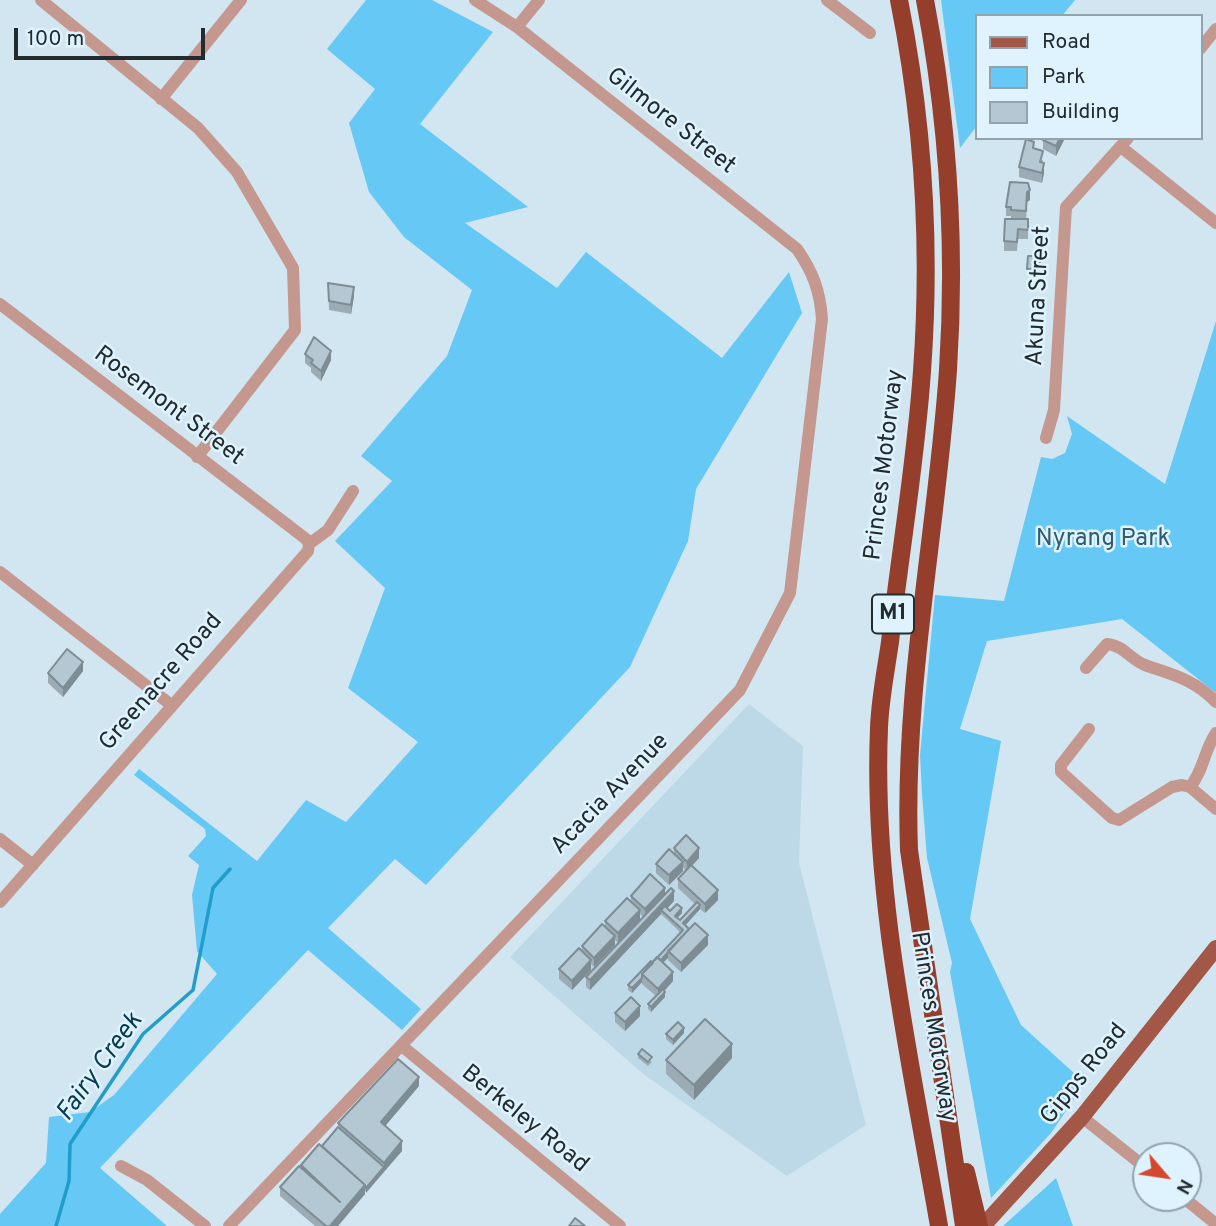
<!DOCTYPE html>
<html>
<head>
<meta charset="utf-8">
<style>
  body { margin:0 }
  #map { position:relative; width:1216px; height:1226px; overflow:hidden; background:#d1e6f1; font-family:Overpass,sans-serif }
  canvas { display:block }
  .legend { position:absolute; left:975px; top:14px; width:228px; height:126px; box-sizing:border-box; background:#def3fe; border:2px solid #93a3ab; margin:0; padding:9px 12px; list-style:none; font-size:21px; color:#232b2f }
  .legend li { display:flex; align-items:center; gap:14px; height:35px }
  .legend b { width:35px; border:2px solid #93a3ab }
  .north { position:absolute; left:1132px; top:1142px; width:70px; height:70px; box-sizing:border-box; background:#def3fe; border:2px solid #93a3ab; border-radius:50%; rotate:119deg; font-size:19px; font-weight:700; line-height:28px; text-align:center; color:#232b2f }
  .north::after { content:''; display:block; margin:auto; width:24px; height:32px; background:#d4492d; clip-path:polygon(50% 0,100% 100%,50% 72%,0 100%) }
  .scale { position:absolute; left:14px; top:28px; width:191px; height:32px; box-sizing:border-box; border:4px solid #232b2f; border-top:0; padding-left:9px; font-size:21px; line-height:24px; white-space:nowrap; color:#232b2f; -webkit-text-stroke:5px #def3fe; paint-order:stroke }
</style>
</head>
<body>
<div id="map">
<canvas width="1216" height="1226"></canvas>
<ul class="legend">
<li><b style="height:9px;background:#a35747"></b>Road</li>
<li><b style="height:19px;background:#65c8f5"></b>Park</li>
<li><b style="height:19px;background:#b4c8d3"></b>Building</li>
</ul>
<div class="north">N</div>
<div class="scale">100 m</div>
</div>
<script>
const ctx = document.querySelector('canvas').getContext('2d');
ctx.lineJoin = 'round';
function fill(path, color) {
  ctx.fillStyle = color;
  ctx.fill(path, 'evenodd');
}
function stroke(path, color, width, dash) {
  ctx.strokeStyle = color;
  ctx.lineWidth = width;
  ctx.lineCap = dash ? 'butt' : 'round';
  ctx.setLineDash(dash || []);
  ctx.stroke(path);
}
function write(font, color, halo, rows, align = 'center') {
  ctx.font = font + ' Overpass,sans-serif';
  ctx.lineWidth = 5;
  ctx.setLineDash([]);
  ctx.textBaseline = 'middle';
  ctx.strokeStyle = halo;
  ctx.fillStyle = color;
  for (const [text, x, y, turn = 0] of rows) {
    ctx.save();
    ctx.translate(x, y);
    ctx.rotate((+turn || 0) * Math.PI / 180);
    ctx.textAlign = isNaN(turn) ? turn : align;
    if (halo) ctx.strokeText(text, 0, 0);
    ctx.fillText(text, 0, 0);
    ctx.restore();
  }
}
const built = new Path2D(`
  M749,704L803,746L799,863L866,1125L787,1176L642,1073L510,957Z`);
const green = new Path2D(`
  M366,0H432L493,32L420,124L528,207L465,223L557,288L586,252L722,358L789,272L802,313L696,489L688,541L630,667L426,885L395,859L328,928L421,1009L402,1030L308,950L100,1168L167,1226H0V1214L46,1163L49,1117L90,1112L114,1095L217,974L197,951L192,895L199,865L188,856L206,836L205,829L134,775L139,769L257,861L306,800L346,822L418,742L348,688L385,588L335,541L392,481L361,456L447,356L472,290L404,237L369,192L349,123L375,89L327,49Z
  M941,0H1075L1062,16H976V127L960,148Z
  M1216,321V693L1122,619L987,641L960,729L1001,741L970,919L1021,1025L1085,1083L1051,1133L991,1198L950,972L952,963L927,858L922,794L920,755L935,595L1004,601L1041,457L1052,459L1065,453L1072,434L1067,416L1165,484Z
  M1056,1178L1073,1226H1003Z`);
const stream = new Path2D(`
  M56,1226L69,1181L70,1144L143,1034L193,990L213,888L230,869`);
const minor = new Path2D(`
  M41,0L198,128L237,172L293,268L295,330L197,457
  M827,0L870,33
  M517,27L539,0
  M1200,49L1216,29
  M161,99L241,0
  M1121,147L1216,223
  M0,304L306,539L309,544
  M1046,438L1054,410L1066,207L1128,138
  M0,572L170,704
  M1086,668L1107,644C1123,645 1131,660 1145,665C1173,675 1194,679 1216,702
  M1089,729L1061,765V772L1112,818L1119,820L1172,787L1182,785L1190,787L1216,809
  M1190,787C1204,770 1204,750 1216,733
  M0,839L33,865
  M0,902L308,551L309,544L328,530L353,491
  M402,1046L620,1226
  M1082,1117L1146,1168
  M121,1166L147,1180L205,1226
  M1184,1198L1216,1224
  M229,1226L740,690L790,593L822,319C820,291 813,272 797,249L517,27L475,0`);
const major = new Path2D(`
  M983,1226L1082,1117L1216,948`);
const highway = new Path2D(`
  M899,0C923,120 931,248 922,371C916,461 900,552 890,642C886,670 880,699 879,728C872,895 911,1062 939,1226
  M925,0C948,121 956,246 948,370C937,530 903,688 909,850L964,1226
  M966,1172L979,1226`);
const wall = new Path2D(`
  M1038,138H1065L1056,156L1043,149V141L1038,139Z
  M1043,160L1042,163L1044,173L1042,183L1019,177V167Z
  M1030,200L1027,202L1026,219H1028V239H1018L1017,251H1004V241L1011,219V216H1006V207Z
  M1028,256H1040V274H1027Z
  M328,283L354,296L351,314L329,310Z
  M305,354L331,360L321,381L311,372V368L305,363Z
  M83,671L63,697L48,683V673Z
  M674,848L699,858L692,866L718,900L705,913L700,909L685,925L708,945L681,972L668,960V958L663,963L673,981L664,991L665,997L651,1012L648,1009V1004L656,996L642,984V982L632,993L628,990V985L653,963L681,933L661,914L590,990L586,987V977L643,917L640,914L618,943L615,940V945L594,967L591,964V970L572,990L559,979V969L582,951V946L605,927V921L631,901V896L665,894L674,901L667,908L670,911L682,913L677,918L680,920L695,904L678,888V879L686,871L683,867V871L669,885L656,873V864L674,854Z
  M615,1013L640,1016L625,1031L615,1022Z
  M684,1033L673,1045L666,1039V1034Z
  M638,1054L652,1062L648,1066L638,1058Z
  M732,1058L694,1100L666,1074V1060Z
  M419,1086L385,1126L402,1151L365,1192V1194L338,1226H315L280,1196V1187L301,1168V1165L322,1146L338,1127V1123Z`);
const shadedWall = new Path2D(`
  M1060,138H1065L1056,156V146Z
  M1044,163V173L1042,183V173Z
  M1030,190V200L1027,202L1026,221L1027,192Z
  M354,287V296L351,314V305Z
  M331,351V360L321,381V371Z
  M83,662V671L63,697V688Z
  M699,848V858L687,871V862Z
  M683,862V871L669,885V875Z
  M665,888V897L645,919V909Z
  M718,890V900L705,913V904Z
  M674,891V901L664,912L661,910V914L590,990V980Z
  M700,905V909L683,928V923Z
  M682,908V913L675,920V916Z
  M640,910V920L618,943V933Z
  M708,935V945L681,972V963Z
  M615,936V945L594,967V958Z
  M668,953V958L658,967V963Z
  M591,960V970L572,990V981Z
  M673,972V981L658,998V989Z
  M642,978V982L632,993V988Z
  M665,992V997L651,1012V1007Z
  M640,1006V1016L625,1031V1022Z
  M684,1028V1033L673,1045V1040Z
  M732,1044V1058L694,1100V1085Z
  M419,1077V1086L381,1131V1122Z
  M402,1141V1151L366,1193V1188L384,1167V1163Z
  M365,1185V1194L338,1226H330Z`);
const building = new Path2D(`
  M1043,138H1060L1056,146L1043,140Z
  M1026,139L1034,142L1033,148L1043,151L1040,162L1044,163L1042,173L1019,167Z
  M1010,182L1028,183L1030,190L1027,192L1026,211L1011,210V207H1006Z
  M1005,219H1028V230L1018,229L1017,242L1004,241Z
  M1028,256H1040V269H1027Z
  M328,283L354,287L351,305L329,301Z
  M314,337L331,351L321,371L311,363L313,360L305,354Z
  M67,649L83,662L63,688L48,673Z
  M686,835L699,848L687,862L674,848Z
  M669,849L683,862L669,875L656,864Z
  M691,865L718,890L705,904L678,879Z
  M650,874L665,888L645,909L631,896Z
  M671,888L674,891L590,980L586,977Z
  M627,898L640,910L618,933L605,921Z
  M697,902L700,905L683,923L689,929L661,960L657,957L655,960L683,930L661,910L665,906L670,911L677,904L682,908L675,916L680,920Z
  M695,923L708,935L681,963L668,951Z
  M602,924L615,936L594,958L582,946Z
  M579,948L591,960L572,981L559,969Z
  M657,957L673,972L658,989L642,974Z
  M651,961L653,963L642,974V978L632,988L628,985Z
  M663,989L665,992L651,1007L648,1004Z
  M631,997L640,1006L625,1022L615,1013Z
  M705,1019L732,1044L694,1085L666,1060Z
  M678,1022L684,1028L673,1040L666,1034Z
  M642,1049L652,1057L648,1062L638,1054Z
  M398,1059L419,1077L381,1122L402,1141L384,1163L338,1123Z
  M338,1127L384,1167L366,1188L365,1185L322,1146Z
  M319,1144L365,1185L330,1226H326L280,1187L299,1166L340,1202L301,1165Z
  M575,1218L585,1226H569Z`);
const shields = [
  [893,614,42]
];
const shieldNames = [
  ["M1",893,614]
];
const streetNames = [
  ["Gilmore Street",670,122,38],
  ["Akuna Street",1040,296,-87],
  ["Rosemont Street",168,407,37],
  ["Princes Motorway",886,465,-83],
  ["Greenacre Road",162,683,-49],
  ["Acacia Avenue",611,795,-46],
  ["Princes Motorway",932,1027,81],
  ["Gipps Road",1085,1075,-51],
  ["Berkeley Road",524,1120,39]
];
const parkNames = [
  ["Nyrang Park",1103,540]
];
const waterNames = [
  ["Fairy Creek",101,1068,-54]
];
fill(built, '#bdd9e7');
fill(green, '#65c8f5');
stroke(stream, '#219dcc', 3.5);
stroke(minor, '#c4988e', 12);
stroke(major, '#a35747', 16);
stroke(highway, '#953e2c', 18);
fill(wall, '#9bacb5');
fill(shadedWall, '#7e8c94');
fill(building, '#b4c8d3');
stroke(building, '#7e8c94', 2);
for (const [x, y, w] of shields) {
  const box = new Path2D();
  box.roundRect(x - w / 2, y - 19.5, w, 39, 5);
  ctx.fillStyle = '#def3fe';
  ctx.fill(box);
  stroke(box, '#232b2f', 2);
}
write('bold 23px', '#232b2f', null, shieldNames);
write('24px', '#232b2f', '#def3fe', streetNames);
write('24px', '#2e5c71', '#def3fe', parkNames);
write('italic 26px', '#093b4f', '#def3fe', waterNames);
</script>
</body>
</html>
